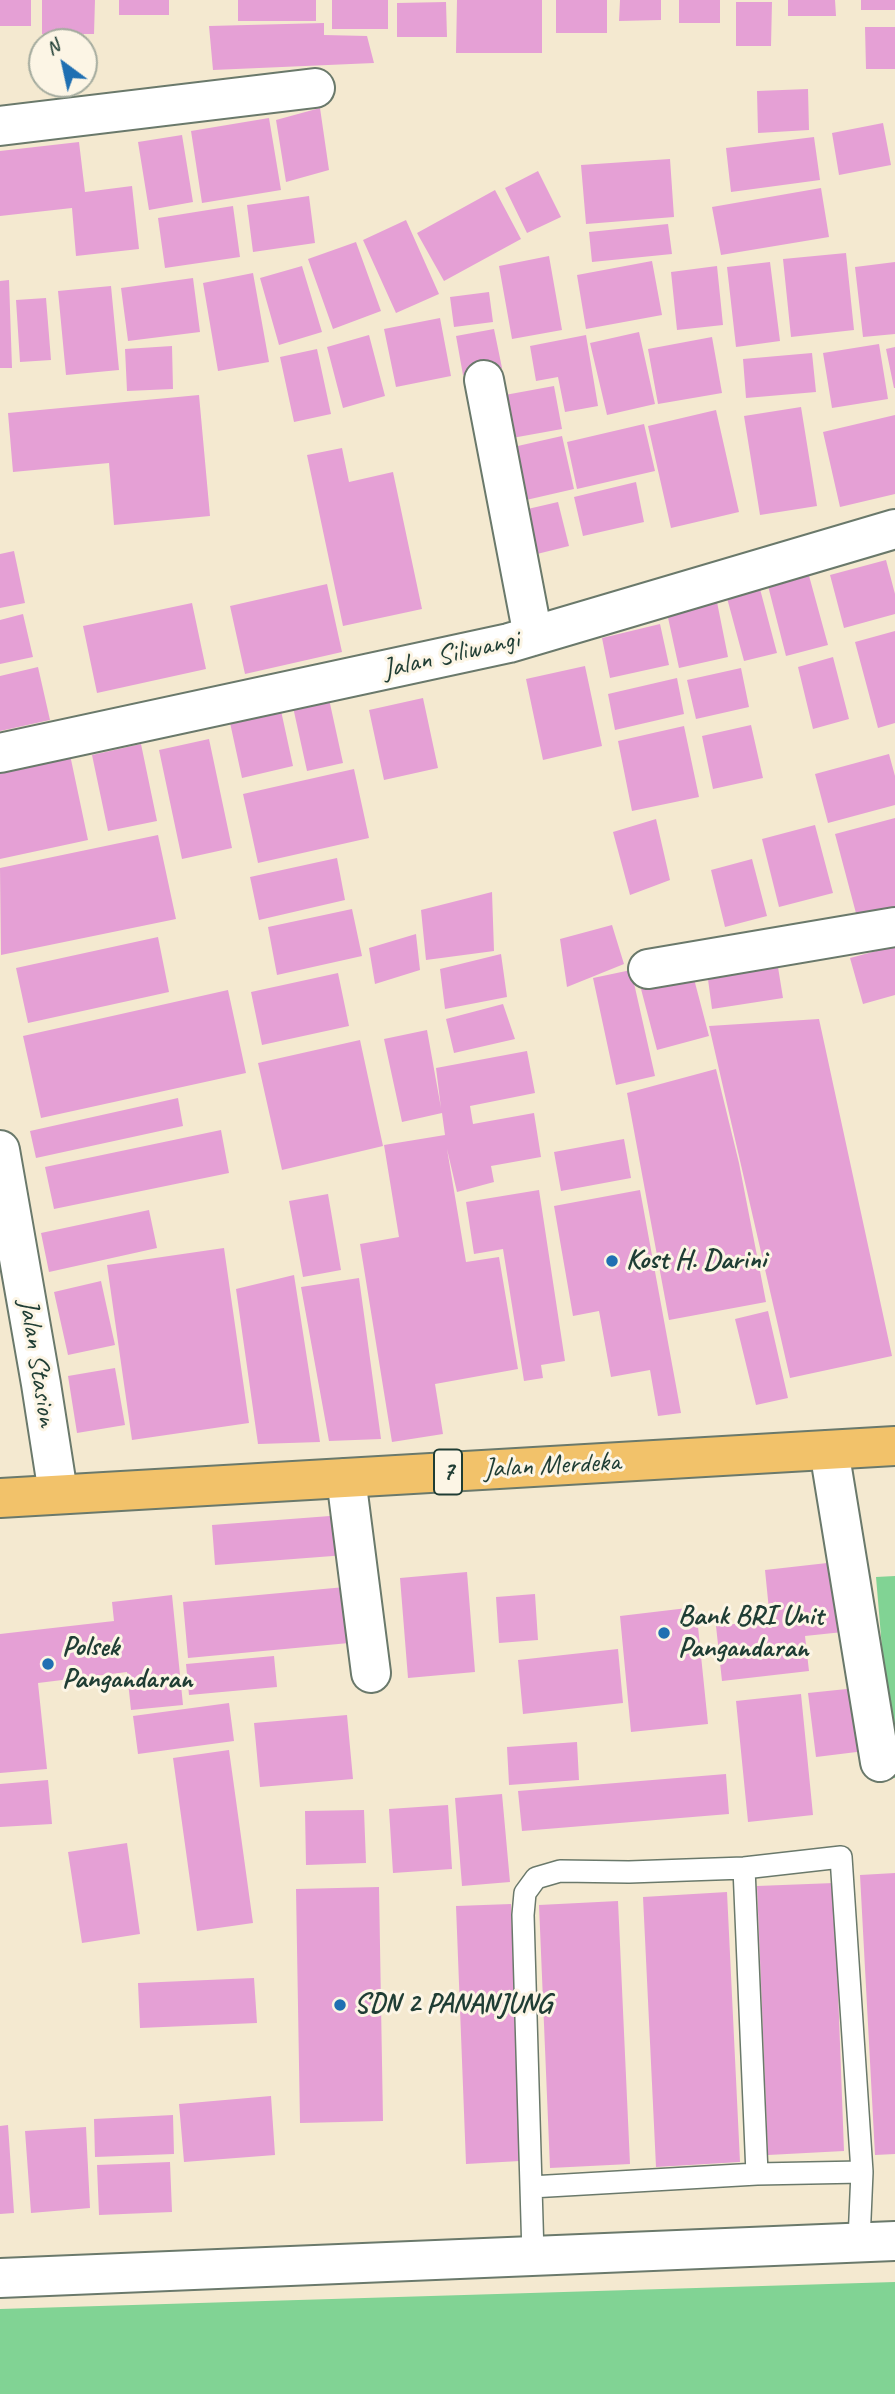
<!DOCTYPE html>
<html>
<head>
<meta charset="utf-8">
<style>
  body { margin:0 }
  #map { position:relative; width:895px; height:2394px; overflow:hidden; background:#f4e9d0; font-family:Caveat,sans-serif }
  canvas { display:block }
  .north { position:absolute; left:28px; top:28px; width:70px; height:70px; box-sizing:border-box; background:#fcf5e5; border:2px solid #a4ab9e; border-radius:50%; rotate:327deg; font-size:19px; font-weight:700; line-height:28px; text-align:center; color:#1f3d34 }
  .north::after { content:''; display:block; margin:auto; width:24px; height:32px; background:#1f6fb2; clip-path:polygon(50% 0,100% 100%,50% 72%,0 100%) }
</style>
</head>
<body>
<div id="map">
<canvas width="895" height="2394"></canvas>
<div class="north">N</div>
</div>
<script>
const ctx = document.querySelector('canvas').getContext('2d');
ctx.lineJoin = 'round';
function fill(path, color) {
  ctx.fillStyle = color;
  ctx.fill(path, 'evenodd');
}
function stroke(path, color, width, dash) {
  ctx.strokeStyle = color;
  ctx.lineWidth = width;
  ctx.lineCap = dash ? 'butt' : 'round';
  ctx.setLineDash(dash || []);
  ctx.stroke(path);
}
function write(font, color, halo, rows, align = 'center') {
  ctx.font = font + ' Caveat,sans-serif';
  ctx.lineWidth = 6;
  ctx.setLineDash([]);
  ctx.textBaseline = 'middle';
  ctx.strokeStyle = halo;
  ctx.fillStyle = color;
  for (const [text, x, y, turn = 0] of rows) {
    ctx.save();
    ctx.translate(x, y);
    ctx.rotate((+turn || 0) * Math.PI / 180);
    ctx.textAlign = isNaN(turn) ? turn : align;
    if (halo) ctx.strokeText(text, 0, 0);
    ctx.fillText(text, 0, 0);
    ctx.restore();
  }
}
const green = new Path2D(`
  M895,1576V1778H893L876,1577Z
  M895,2282V2394H0V2309Z`);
const building = new Path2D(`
  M0,0H31V26H0Z
  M42,0H95L94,34H42Z
  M119,0H169V15H119Z
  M238,0H316V21H238Z
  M332,0H388V29H332Z
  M457,0H542V53H456Z
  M556,0H607V33H556Z
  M620,0H661V20L619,21Z
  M679,0H720V23H679Z
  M788,0H835L836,16H788Z
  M861,0H895V10H861Z
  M446,2L447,37H397V3Z
  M736,2H772L771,46H736Z
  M324,23V35L367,36L374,63L213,70L209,26Z
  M865,27H895V69H866Z
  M808,89L809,130L758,133L757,91Z
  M320,108L329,170L286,182L276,120Z
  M269,118L281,190L202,203L191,131Z
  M883,123L891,165L839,175L832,133Z
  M182,135L193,202L149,210L138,142Z
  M814,137L820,180L731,192L726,148Z
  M79,142L85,192L132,186L139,249L76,256L72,208L0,216V151Z
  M670,159L674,217L586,224L581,165Z
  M538,171L561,217L527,233L505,188Z
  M821,188L829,237L721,255L712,207Z
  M495,190L521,239L444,281L417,233Z
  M309,196L315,243L253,252L247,205Z
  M233,206L240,257L165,268L158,218Z
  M406,220L439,294L396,313L363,240Z
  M668,224L672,254L592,262L589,232Z
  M356,242L381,311L333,329L308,259Z
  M846,253L854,330L791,337L783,259Z
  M549,256L562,330L512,339L499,266Z
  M652,261L662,315L586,329L577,275Z
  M770,262L780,341L736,347L727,267Z
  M895,262V334L863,337L855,267Z
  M302,266L322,332L279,345L260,278Z
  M717,266L723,325L677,330L671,272Z
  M253,273L269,362L218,371L203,283Z
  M193,278L200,332L128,341L121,288Z
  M9,280L12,368H0V281Z
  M111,286L119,370L66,375L58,291Z
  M489,292L493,322L454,327L450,297Z
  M46,298L51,360L20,362L16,300Z
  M440,318L451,376L396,387L384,329Z
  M494,329L502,368L463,375L456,336Z
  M639,332L655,404L607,415L590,343Z
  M369,335L385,396L343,408L327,347Z
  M586,335L598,406L565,412L558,377L536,381L530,346Z
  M712,337L722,393L658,404L648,349Z
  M879,344L888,399L832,408L823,353Z
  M172,346L173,389L127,391L125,349Z
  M895,347V388H894L886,349Z
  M317,349L331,414L294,422L280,357Z
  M812,353L816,392L746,398L743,359Z
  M554,386L562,429L501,440L494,397Z
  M199,395L210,516L114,525L109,463L13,472L8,413Z
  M801,407L817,506L760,515L744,416Z
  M716,410L739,512L671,528L648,426Z
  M895,415V494L840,507L823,432Z
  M644,424L655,471L577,489L567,442Z
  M562,436L574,489L513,503L500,450Z
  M342,448L349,482L393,472L422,609L343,626L307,455Z
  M636,482L644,522L583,536L574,497Z
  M558,502L569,546L529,556L519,511Z
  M14,551L25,603L0,608V554Z
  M886,560L895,594V614L844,628L830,575Z
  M808,572L828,645L786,656L767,582Z
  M327,584L342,652L245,674L230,606Z
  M760,589L777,653L744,661L727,598Z
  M717,602L728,657L679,668L667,613Z
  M192,603L206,669L97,693L83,626Z
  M23,614L33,657L0,664V620Z
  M660,624L669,665L610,678L602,638Z
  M895,631V723L878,728L855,642Z
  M833,657L849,719L813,729L798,667Z
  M585,666L602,746L543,760L526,679Z
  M38,667L50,720L0,731V676Z
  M741,668L749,707L696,719L687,680Z
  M677,678L684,714L615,730L608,694Z
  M423,698L438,768L384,780L369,710Z
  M329,699L343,763L307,771L293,707Z
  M280,706L293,766L242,778L229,718Z
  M751,725L763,778L713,789L702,736Z
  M684,726L699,797L632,811L618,741Z
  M209,739L232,848L182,859L159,750Z
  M141,744L157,821L108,831L92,755Z
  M69,750L88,840L0,859V765Z
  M889,754L895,776V805L828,823L815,774Z
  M354,769L369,838L258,863L243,794Z
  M895,818V907L857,917L835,834Z
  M656,819L670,880L630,895L613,832Z
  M815,825L833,893L779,907L762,839Z
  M158,835L176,919L1,955L0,868Z
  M337,858L345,900L259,920L250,877Z
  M752,859L767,916L725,927L711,870Z
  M492,892L494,951L426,960L421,910Z
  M352,909L362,956L277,975L268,927Z
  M612,925L624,964L567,987L560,939Z
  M416,934L420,970L375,984L369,948Z
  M158,937L169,992L28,1023L16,968Z
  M895,946V995L863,1004L850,958Z
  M501,954L507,997L445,1009L440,969Z
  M777,961L783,998L712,1009L707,972Z
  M631,970L655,1076L616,1085L593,978Z
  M338,973L349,1026L262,1045L251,992Z
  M693,975L709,1036L657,1050L641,989Z
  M228,990L246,1073L41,1118L23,1036Z
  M503,1004L515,1039L454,1053L446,1019Z
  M819,1019L892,1356L790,1378L709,1026Z
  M427,1030L441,1108L436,1068L527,1051L535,1093L470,1106L473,1124L534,1113L541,1157L491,1166L494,1182L457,1192L447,1149L466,1262L499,1257L518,1369L435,1384L443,1434L392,1442L360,1244L399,1237L384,1145L445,1135L442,1113L402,1122L384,1039Z
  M360,1040L383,1146L282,1170L258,1063Z
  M716,1069L739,1163L766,1302L669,1320L627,1093Z
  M178,1098L183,1126L36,1158L30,1131Z
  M221,1130L229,1173L54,1209L45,1167Z
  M624,1139L631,1178L561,1191L554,1152Z
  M539,1190L565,1361L541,1365L543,1378L524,1381L503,1249L474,1254L466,1202Z
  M640,1190L681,1413L658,1416L650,1370L611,1377L599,1311L573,1316L554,1206Z
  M328,1194L341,1270L303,1277L289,1201Z
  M149,1210L157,1248L49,1272L41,1233Z
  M224,1248L249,1423L132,1440L107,1265Z
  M294,1275L320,1442L258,1444L236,1289Z
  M359,1278L381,1439L329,1441L301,1287Z
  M101,1281L115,1345L68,1355L54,1292Z
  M768,1311L788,1398L756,1405L735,1319Z
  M115,1368L125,1425L77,1433L68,1376Z
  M343,1515L346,1555L215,1565L212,1525Z
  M836,1562L843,1632L805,1636L809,1671L722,1681L716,1626L770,1620L765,1570Z
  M467,1572L475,1672L408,1678L400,1578Z
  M345,1587L349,1643L188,1658L183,1602Z
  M535,1594L538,1640L499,1643L496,1597Z
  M172,1595L183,1705L131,1710L127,1672L38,1683L47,1769L0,1773V1634L114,1621L112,1602Z
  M696,1607L708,1724L631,1732L620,1616Z
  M618,1649L623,1703L523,1714L518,1660Z
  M274,1656L277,1687L189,1695L186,1664Z
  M866,1687L873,1750L816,1757L808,1693Z
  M801,1694L813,1815L748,1822L736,1701Z
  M229,1703L234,1741L138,1754L133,1716Z
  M347,1715L353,1779L260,1787L254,1723Z
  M577,1742L579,1780L509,1785L507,1747Z
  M229,1750L253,1923L197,1931L173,1758Z
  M726,1774L729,1814L522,1831L518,1791Z
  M48,1780L52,1824L0,1827V1784Z
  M502,1794L510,1882L462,1886L455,1798Z
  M448,1805L452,1869L393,1873L389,1809Z
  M364,1810L366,1863L306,1865L305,1811Z
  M127,1843L140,1934L82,1943L68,1852Z
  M895,1873V2154L875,2155L860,1875Z
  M834,1883L844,2151L768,2155L757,1886Z
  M379,1887L383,2121L300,2123L296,1889Z
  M727,1892L740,2162L656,2167L643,1897Z
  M618,1901L630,2164L550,2168L539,1905Z
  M511,1904L520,2161L466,2164L456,1906Z
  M254,1978L257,2023L140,2028L138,1983Z
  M271,2096L275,2155L184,2162L179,2104Z
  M173,2115L174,2154L95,2157L94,2119Z
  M8,2125L14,2213L0,2214V2126Z
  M86,2127L90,2208L31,2213L25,2131Z
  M170,2162L172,2212L99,2215L97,2165Z`);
const service = new Path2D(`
  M531,2187L757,2174L744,1868
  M859,2241L862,2172
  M533,2255L523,1915L525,1893L536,1878L560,1871L629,1872L744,1868L841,1857L862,2172L757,2174`);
const minor = new Path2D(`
  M0,126L315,88
  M484,380L533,636
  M0,753L509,643L895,529
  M648,969L895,927
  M0,1150L41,1384L58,1493
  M829,1450L880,1762
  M346,1478L371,1673
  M0,2278L895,2241`);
const trunk = new Path2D(`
  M0,1498L895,1446`);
const markers = [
  [612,1261,7,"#1f6fb2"],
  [664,1633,7,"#1f6fb2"],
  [48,1664,7,"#1f6fb2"],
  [340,2005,7,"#1f6fb2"]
];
const shields = [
  [448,1472,28]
];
const shieldNames = [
  ["7",448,1472]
];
const streetNames = [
  ["Jalan Siliwangi",451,655,-13],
  ["Jalan Stasion",37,1363,81],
  ["Jalan Merdeka",552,1466,-3]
];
const poiNames = [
  ["Kost H. Darini",626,1261],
  ["Bank BRI Unit",678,1617],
  ["Pangandaran",678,1649],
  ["Polsek",62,1648],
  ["Pangandaran",62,1680],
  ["SDN 2 PANANJUNG",354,2005]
];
fill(green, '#81d394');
fill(building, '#e5a0d5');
stroke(service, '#6a796b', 24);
stroke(minor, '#6a796b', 42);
stroke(trunk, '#6a796b', 42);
stroke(service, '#fff', 21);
stroke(minor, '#fff', 38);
stroke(trunk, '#f2c26a', 38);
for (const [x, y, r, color] of markers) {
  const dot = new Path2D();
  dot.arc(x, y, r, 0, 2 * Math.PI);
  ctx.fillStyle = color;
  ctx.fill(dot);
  stroke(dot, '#fcf5e5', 2.5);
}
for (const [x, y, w] of shields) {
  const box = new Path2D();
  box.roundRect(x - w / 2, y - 22.5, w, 45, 5);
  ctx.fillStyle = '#fcf5e5';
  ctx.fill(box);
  stroke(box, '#1f3d34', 2);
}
write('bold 26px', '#1f3d34', null, shieldNames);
write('28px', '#1f3d34', '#fcf5e5', streetNames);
write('bold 28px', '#1f3d34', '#fcf5e5', poiNames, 'left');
</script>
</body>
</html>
